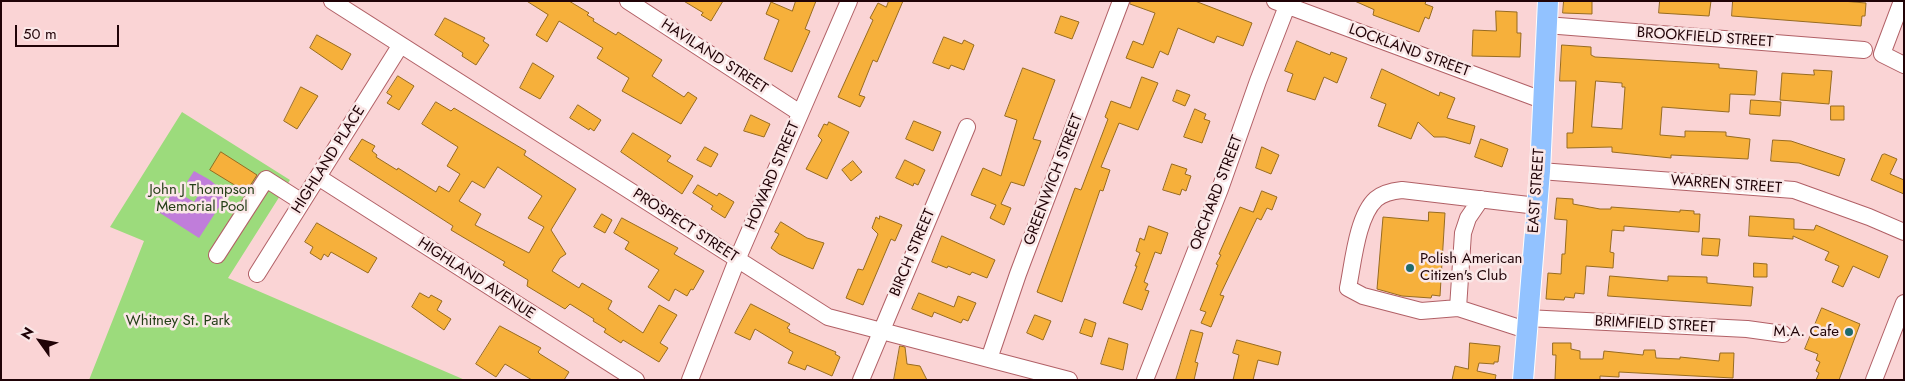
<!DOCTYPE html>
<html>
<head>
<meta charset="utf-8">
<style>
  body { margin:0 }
  #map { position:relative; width:1905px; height:381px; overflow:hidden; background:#fad4d5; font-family:Jost,sans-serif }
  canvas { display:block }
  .frame { position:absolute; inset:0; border:2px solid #200307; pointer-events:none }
  .north { position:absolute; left:15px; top:316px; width:50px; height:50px; -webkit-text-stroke:4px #fae7e7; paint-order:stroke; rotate:302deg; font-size:14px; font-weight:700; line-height:20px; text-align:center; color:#200307 }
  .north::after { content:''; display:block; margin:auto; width:18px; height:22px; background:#200307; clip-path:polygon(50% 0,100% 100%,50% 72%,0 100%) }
  .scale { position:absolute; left:15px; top:25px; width:104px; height:22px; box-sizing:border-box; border:2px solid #200307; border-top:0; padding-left:6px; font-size:15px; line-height:18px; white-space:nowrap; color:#200307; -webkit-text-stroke:4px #fae7e7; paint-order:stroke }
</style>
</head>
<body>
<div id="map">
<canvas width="1905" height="381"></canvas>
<div class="frame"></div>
<div class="north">N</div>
<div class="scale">50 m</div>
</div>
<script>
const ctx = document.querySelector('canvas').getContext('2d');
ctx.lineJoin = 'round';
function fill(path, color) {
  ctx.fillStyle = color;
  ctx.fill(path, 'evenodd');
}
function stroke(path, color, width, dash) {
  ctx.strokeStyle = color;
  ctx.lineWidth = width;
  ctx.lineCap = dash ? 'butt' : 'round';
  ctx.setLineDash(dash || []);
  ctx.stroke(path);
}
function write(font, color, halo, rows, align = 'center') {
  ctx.font = font + ' Jost,sans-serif';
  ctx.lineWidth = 5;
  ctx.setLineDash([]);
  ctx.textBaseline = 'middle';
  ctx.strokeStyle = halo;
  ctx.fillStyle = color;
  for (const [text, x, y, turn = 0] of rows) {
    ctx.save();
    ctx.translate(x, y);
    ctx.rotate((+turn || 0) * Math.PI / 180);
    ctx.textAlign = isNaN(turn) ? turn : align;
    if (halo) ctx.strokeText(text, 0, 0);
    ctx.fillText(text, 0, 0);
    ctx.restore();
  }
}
const green = new Path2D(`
  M182,112L290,180L228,278L465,380H89L144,241L110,227Z`);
const water = new Path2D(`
  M194,171C206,178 224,185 223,201L199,238L160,213L174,190L194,202L201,191L187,182Z`);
const building = new Path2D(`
  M527,1H569L589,13L587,15L594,19L593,21L616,35L618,32L662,60L652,76L684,97L688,92L697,98L681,124L622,91L629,78L597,58L603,48L559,21L547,42L536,35L548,15Z
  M684,1H723L711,21L701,15L703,13Z
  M796,1H816L805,29L810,31L792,72L764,59L779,20L766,14L771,2L792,11Z
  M889,1H903L877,62L873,60L859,95L865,97L860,107L838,97L873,20L870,18L878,3L886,7Z
  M1131,1H1195L1252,23L1243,46L1217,36L1214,43L1178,28L1168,55L1160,51L1153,68L1126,58L1133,41L1143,45L1155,13L1130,4Z
  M1355,1H1426L1425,4L1433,7L1429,19L1425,17L1419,32L1373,15L1374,10Z
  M1564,1H1592V14L1563,13Z
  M1660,1H1711L1709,16L1659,13Z
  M1733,1H1842L1866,3L1865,16H1862L1861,26L1732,16Z
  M1496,11L1517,12V33H1521L1520,57L1472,56L1473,30L1496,31Z
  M1061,16L1079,22L1072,39L1055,33Z
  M445,18L485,38L483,41L489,45L476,65L462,56L463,53L435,35Z
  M317,35L351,54L342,70L310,48Z
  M944,37L962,44L964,40L974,45L964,70L951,65L949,69L933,63Z
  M1297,41L1330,55L1331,52L1347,58L1337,83L1324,77L1315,100L1287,91L1293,74L1285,71Z
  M1562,45L1591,47V55L1595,57L1719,64V68L1757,71L1755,95L1730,94L1729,112L1662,107L1660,135L1685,137V131L1726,132V136L1750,139L1748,159L1671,155V158L1612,152V147L1567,148V133H1573L1576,81H1560ZM1596,81L1622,83V87H1625L1622,129L1592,127Z
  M533,63L554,76L540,99L520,88Z
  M1023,68L1055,80L1033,139L1041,141L1024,186L1011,182L1001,204L1011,208L1004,225L990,218L996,205L971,195L983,168L1001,176L1017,120L1005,116Z
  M1382,69L1439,96L1440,92L1455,98L1447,118L1475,126L1470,144L1445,137H1434L1418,122L1411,139L1378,126L1386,104L1371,98Z
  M1814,70L1832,71L1829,104L1780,100L1782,73L1814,75Z
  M398,76L414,86L399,110L387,103L392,96L387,93Z
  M1142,77L1158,83L1138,130L1119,123L1101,167L1110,170L1103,191L1100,190L1062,302L1037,292L1075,188L1081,190L1108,119L1105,117L1111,101L1130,108Z
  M301,87L318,96L297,129L284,121Z
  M1177,90L1190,95L1185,106L1173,101Z
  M1751,100L1781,102L1780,116L1750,114Z
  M436,102L451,111L454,108L526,151L524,155L576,189L551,230L566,254L560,258L552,271L579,288L582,283L612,301L608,309L643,333L659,305L677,315L660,343L668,348L659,362L623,340L621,343L604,332L606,329L593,321L594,319L570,304L565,309L527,286L528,280L503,265L505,262L451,230L453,226L349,159L362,139L375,146L372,151L377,155L376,157L397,170L398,168L436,192L439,186L449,192L460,174L447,166L458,147L422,124ZM498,167L542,196L528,218L544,227L529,253L475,225L481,214L459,201L472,181L484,188Z
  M578,105L601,120L594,131L590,128L589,130L570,118Z
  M1831,106H1844V120H1831Z
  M1195,109L1206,114L1204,119L1210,121L1202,143L1184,137Z
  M751,115L770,124L764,137L744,131Z
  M914,121L941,132L933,151L906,139Z
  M829,122L849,132L827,179L806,169L822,140L818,136L824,124L827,125Z
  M633,133L671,156L667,161L693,176L682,194L621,152Z
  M1481,139L1508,149L1502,167L1475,157Z
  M1773,140L1791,141L1845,159L1839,176L1799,163L1771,161Z
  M705,147L718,154L711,167L697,160Z
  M1262,147L1279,155L1271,174L1256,168Z
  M221,152L257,175L246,192L210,170Z
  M1885,154L1897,159L1890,174L1904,180V194L1871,180L1882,155Z
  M905,160L925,170L918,185L914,183L913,186L896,178Z
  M853,161L862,172L851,181L842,170Z
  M1172,164L1187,169L1185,174L1191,176L1186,191L1182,189L1180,195L1163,190Z
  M698,185L717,196L719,193L734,202L725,218L711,209L713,206L693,193Z
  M1262,191L1277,197L1272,210L1267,208L1261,220L1257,218L1220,295L1224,296L1211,327L1201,323L1206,312L1200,310L1218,265L1216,264L1221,255L1219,254L1235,218L1240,207L1253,212Z
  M1557,198L1573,199V204L1600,209H1611V207L1680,212V210L1694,211V214H1700L1699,232L1624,226V231L1612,230L1610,252L1614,253L1613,268L1586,266L1584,294L1575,293L1574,298L1565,297L1564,300L1546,299L1548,273L1561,274L1562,254H1565L1567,220L1555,219Z
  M1429,212L1445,213L1440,296L1432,295L1431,298L1402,296L1377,289L1383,217L1428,221Z
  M602,214L612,220L605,233L594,227Z
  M880,216L902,225L895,241L891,239L863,305L846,298L858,269L863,270L878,234L872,228L876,217L879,219Z
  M1750,216L1794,219V229L1814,230L1816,225L1888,256L1879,278L1853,266L1843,287L1832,282L1839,266L1825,260L1829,252L1793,236V239L1749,236Z
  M622,218L678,248L674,254L704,271L693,290L691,289L687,296L675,289L669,301L648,287L659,270L625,249L629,242L614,233Z
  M781,222L807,238L824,243L813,269L779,254L771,248L779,234L775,232Z
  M317,223L377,258L368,273L331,252L328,257L324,254L321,260L310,253L313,247L305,242Z
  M1149,226L1168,233L1161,254L1155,252L1144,282L1148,284L1145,290L1149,291L1142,310L1123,303L1137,266H1135L1140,253L1136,251L1140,238L1144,240Z
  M942,236L995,260L987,278L972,272L970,275L948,266L947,268L932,262Z
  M1703,238L1720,239L1718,256L1702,255Z
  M1754,263L1767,264V277H1754Z
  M1610,276L1668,281V276L1707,277V283L1753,287L1751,306L1608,296Z
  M420,293L429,298L431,295L442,301L437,310L451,319L444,330L412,307Z
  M919,293L954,307L958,296L976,303L968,321L963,319L961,323L934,312L932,317L912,309Z
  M751,304L790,324L787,328L790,330L789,332L836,352L835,354L840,357L832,376L807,365L805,370L788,363L793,352L755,329L750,340L735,333Z
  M1822,308L1860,324L1839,380H1816L1819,373L1816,371L1820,362L1816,360L1818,354L1805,349Z
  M1035,315L1051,321L1043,340L1027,333Z
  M1085,319L1096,323L1092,337L1080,333Z
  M500,326L541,348L538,352L540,354L569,372L564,380H532L505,364L496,377L476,364Z
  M1191,330L1203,333L1195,362L1198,363L1194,380H1176Z
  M1109,338L1128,344L1123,370L1101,364Z
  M1237,340L1281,352L1278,365L1258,360L1253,380H1233L1239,355L1233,353Z
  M1470,343L1500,346L1498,362H1494V364L1479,363L1477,371L1496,375L1495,380H1452L1455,366L1468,369Z
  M1553,343H1571V349L1580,351V359H1603L1604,351L1643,355L1644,350H1655L1656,358L1680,359V357L1719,361L1720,353H1734L1733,378L1619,372V377L1600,376V380H1555L1556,355H1553Z
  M900,346L905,347L907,364L920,366L927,380H894Z`);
const minor = new Path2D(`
  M332,1L828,317L1069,380
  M628,1L800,113
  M1275,1L1542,100
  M1902,1L1882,54L1904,65
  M1546,25L1864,50
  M1540,171L1794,190L1869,217L1904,232
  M318,177L636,380
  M217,255L266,179L302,202
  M257,274L400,46
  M1458,308L1463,233L1468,218L1481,199
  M1526,318L1747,329L1783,334
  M1526,330L1458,308L1421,311L1363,296L1348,288C1353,264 1357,216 1376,199C1383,193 1393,191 1402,190L1537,206
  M989,359L1018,274L1121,1
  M690,380L737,260L849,1
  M861,380L967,127
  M1145,380L1220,189L1258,81L1287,6
  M1874,380L1904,303`);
const major = new Path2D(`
  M1523,380L1540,171L1548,1`);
const markers = [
  [1410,268,5,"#1f6b6c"],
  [1849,332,5,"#1f6b6c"]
];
const streetNames = [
  ["BROOKFIELD STREET",1705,38,4],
  ["LOCKLAND STREET",1409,51,20],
  ["HAVILAND STREET",714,57,33],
  ["HIGHLAND PLACE",329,160,-58],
  ["HOWARD STREET",773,176,-67],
  ["GREENWICH STREET",1054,180,-69],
  ["WARREN STREET",1726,185,4],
  ["EAST STREET",1537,191,-86],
  ["ORCHARD STREET",1217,193,-69],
  ["PROSPECT STREET",685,226,33],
  ["BIRCH STREET",913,253,-67],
  ["HIGHLAND AVENUE",476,279,33],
  ["BRIMFIELD STREET",1655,325,3]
];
const parkNames = [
  ["John J Thompson",202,190],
  ["Memorial Pool",202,207],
  ["Whitney St. Park",178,321]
];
const poiNames = [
  ["Polish American",1420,259],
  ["Citizen's Club",1420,276],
  ["M.A. Cafe",1839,332,"right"]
];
fill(green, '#9cdb7c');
fill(water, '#c07dda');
fill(building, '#f6b03b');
stroke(building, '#976b20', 1);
stroke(minor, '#b16066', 18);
stroke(major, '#fff', 22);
stroke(minor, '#fff', 16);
stroke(major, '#92c2ff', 20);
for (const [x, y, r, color] of markers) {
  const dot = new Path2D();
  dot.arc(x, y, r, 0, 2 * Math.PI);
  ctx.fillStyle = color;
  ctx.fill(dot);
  stroke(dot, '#fae7e7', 2);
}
write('15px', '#200307', '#fae7e7', streetNames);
write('15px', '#253f17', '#fae7e7', parkNames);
write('15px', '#200307', '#fae7e7', poiNames, 'left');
</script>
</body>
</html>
